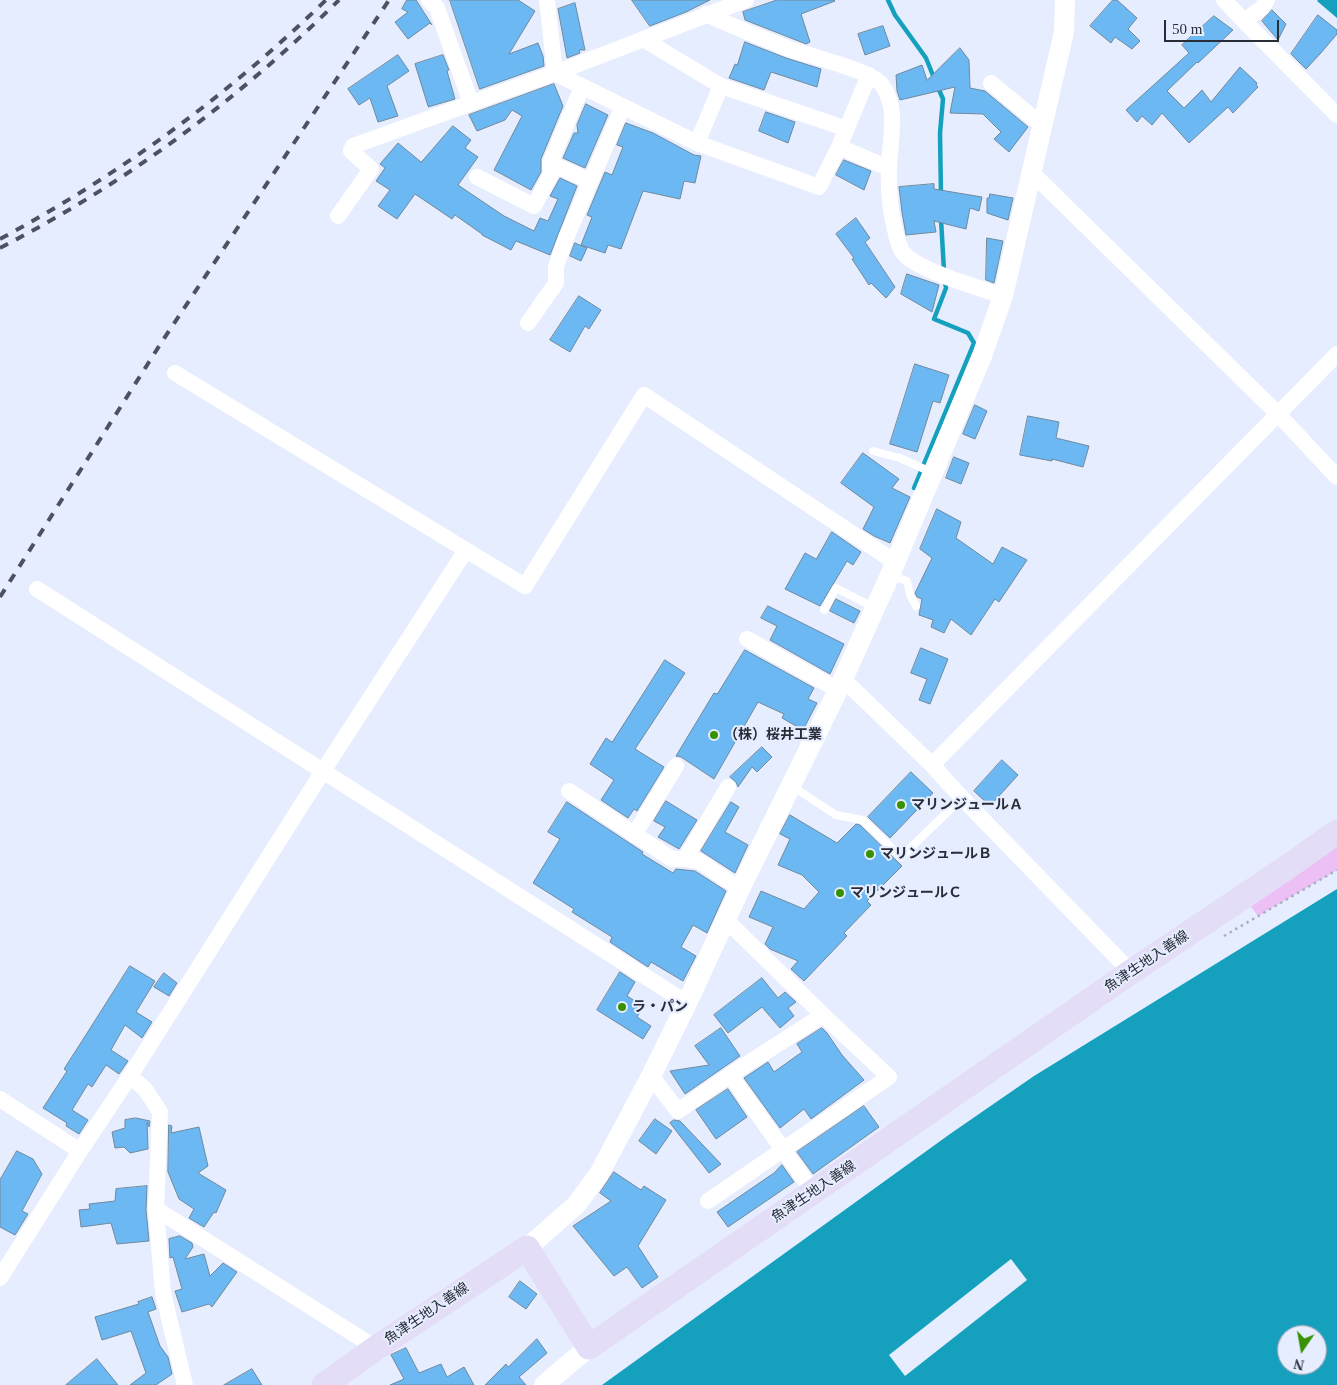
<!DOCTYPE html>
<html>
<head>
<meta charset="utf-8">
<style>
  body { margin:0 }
  #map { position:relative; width:1337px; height:1385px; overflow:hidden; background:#e6edff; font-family:"Times New Roman",serif }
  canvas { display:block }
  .north { position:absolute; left:1277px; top:1325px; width:50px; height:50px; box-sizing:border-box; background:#e6edff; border:1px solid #9aa0af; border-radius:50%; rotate:192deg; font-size:14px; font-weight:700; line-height:20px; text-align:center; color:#292d38 }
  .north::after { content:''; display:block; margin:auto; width:18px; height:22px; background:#379101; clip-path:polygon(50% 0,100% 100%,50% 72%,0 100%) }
  .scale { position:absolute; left:1164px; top:20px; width:115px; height:22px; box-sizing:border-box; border:2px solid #292d38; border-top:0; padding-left:6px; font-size:15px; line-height:18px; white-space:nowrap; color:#292d38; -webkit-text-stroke:4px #e6edff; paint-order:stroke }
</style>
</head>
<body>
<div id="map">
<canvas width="1337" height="1385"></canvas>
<div class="north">N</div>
<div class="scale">50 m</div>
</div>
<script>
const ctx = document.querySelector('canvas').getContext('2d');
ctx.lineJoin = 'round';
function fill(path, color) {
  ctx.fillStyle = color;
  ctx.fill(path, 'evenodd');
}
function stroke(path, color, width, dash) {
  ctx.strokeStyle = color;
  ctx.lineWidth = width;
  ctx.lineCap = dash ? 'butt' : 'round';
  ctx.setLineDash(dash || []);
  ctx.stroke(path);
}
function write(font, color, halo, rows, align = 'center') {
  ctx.font = font + ' "Times New Roman","Noto Sans JP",serif';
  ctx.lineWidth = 4;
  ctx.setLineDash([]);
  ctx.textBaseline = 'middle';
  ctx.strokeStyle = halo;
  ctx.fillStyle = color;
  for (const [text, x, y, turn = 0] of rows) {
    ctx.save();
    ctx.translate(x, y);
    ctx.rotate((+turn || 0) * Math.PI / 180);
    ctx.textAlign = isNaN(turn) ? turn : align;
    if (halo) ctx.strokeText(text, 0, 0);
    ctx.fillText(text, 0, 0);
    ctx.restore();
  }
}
const green = new Path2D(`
  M1337,832V870L1258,916L1244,897Z`);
const water = new Path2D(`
  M1318,0H1337V18L1317,1Z
  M1337,889V1385H602L950,1134L1034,1076ZM1287,1335H1317V1365H1287Z`);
const pier = new Path2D(`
  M1011,1259L1027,1280L905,1376L889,1355Z`);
const stream = new Path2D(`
  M888,0L895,15L926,58L934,78
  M937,85L943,99L940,133L941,196
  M941,219L944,271
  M914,488L974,343L968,333L934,319L946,288L945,281`);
const building = new Path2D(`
  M407,0H416L432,25L430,23L408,39L395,22L408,12L402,9Z
  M450,0H518L535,11L509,54L538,43L543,56L544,66L480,89Z
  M632,0H710L686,12L650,26Z
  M777,0H834L835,1L801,14L810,42L806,44L745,20L743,12Z
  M1113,0H1117L1137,18L1128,29L1140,41L1132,49L1115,37L1111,43L1090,26Z
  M575,3L585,50H579L580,53L567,58L558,9Z
  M1272,10L1286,24L1278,40L1262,21Z
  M1318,15L1337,30V34L1320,54L1306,69L1291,54Z
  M1214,16L1233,30L1198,63L1197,62L1167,91L1184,108L1202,90L1211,102L1240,67L1257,83L1256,85L1258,87L1233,113L1228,107L1189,143L1162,113L1152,125L1142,116L1137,122L1126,110L1189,53L1182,45Z
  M883,26L890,46L865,55L858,34Z
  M745,42L786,58L821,69L817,87L771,72L764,90L729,78L735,64L737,65Z
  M960,48L969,60L970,88L985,91L1028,127L1009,152L994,139L1001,132L983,114L950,113L955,87L900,100L897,91L896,75L922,65L927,80Z
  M398,55L409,71L387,86L398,116L378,122L370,98L359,105L348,89Z
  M443,55L449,70L447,71L455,99L428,107L429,106H428L415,64Z
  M554,84L563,106L541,159V172L531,190L494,170L522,116L512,110L505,120L477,131L469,115Z
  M586,104L608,115L585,168L563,158L574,133H578L577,125Z
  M766,112L795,122L788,143L759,131Z
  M626,123L653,133L694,155L701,156L695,183L684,181L680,199L643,191L621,249L608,245L605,253L581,245L592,217L587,215L605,172L612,175L623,147L617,145Z
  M453,126L471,140L465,148L478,157L458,185L504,216L534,231L540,218L548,221L558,199L550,196L560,178L577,186L550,255L516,241L511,250L482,235V234L455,215L452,219L415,194L397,219L378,206L390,190L376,181L385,168L380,164L398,143L421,162Z
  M844,160L871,171L864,190L836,175Z
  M934,184V189L982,197L979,211L970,208L966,229L934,221L936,232L906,235L902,212L899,187Z
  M990,194L1013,198L1008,220L987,213V198H989Z
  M856,218L870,238L865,242L895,287L886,298L871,283L869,285L852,259L854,258L836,234Z
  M987,238L1003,241L994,283L986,280Z
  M575,243L587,248L581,261L570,256Z
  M907,274L939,285L932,312L901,294Z
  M579,296L601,310L589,329L585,326L570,352L550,340Z
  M915,364L949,375L940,403L933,401L917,452L890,444Z
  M975,405L987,411L975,439L963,434Z
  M1028,416L1059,422L1056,438L1089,446L1083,467L1052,459V461L1020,455Z
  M863,453L899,479L892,488L910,497L890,543L874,536L863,529L874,507L841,483Z
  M954,457L969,463L961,484L946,478Z
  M937,509L961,522L956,538L993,564L1002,547L1027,560L999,602L995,599L971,635L951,619L944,633L931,627L933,620L919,615L922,599L917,597L915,593L932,558L920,549Z
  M832,532L861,552L853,565L847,561L820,606L785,589L805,553L816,559Z
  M836,599L860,611L854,623L830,611Z
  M768,606L844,644L830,674L770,640L777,626L761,618Z
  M921,648L948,659L930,704L919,700L927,679L911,673Z
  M745,650L814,688L808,699L817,703L803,730L782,718L784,714L758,702L714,779L681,757L676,756L714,693L717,694Z
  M665,660L685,673L635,749L664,767L637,811L634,809L628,818L601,800L614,780L590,764L606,738L612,742Z
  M762,747L772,757L757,772L752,767L738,787L736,782L730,777Z
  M1002,760L1018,775L990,806L974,791Z
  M911,772L933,793L890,838L868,817Z
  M666,801L697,820L679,849L658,837L665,827L654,821Z
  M567,802L643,852L642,854L673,873L676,869L695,871L726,891L707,933L693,925L681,947L696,956L683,981L651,962L648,967L610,942L612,937L572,912L574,909L533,883L560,839L548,832Z
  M731,802L739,807L725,832L748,845L735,873L701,851Z
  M790,815L837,843L856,824L860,825L902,866L867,901L871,905L844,933L847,936L804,981L791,969L798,961L770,949L765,944L773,927L749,917L761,891L804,909L819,892L802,875L778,865L790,839L780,834Z
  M130,966L155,981L136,1012L152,1022L142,1038L125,1025L111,1050L128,1061L119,1074L106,1065L92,1087L88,1084L72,1110L88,1120L79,1134L66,1126L67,1123L43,1108L67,1071L64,1069L82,1041Z
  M620,972L635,982L627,996L643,1006L637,1017L651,1026L643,1039L597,1010Z
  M164,973L177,983L169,996L154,987Z
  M762,978L778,998L785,992L796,1002L788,1008L794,1016L780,1028L762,1007L728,1033L714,1015Z
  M721,1028L740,1056L685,1094L670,1071L709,1065L695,1046Z
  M822,1028L827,1033L842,1055L864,1080L811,1119L804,1109L780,1128L744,1078L768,1062L774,1072L802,1052L797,1044Z
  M728,1089L747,1117L716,1139L696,1110Z
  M864,1106L879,1127L813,1174L797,1152Z
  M136,1118L150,1121L149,1127L147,1122L148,1149L130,1153L124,1147L115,1148L112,1132L125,1128V1120Z
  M655,1119L672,1131L656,1154L639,1141Z
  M674,1120L680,1121L721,1164L709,1173L670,1123Z
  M169,1125L172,1126L171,1133L199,1127L208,1166L198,1173L226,1190L216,1213L214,1212L204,1227L189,1218L194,1209L179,1199L168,1172Z
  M17,1151L33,1159L42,1174L22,1211L28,1214L15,1235L0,1227V1180Z
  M782,1165L794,1182L728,1227L717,1212L774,1173Z
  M614,1172L641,1190L644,1186L666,1200L638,1246L658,1277L642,1288L627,1267L614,1276L573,1226L611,1201L600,1193Z
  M147,1186L146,1210L149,1241L117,1244L111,1223L81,1227L79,1210L90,1209L89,1204L115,1201L116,1189Z
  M180,1236L192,1243L193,1247L185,1259L204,1254L210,1276L223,1263L237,1272L212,1307L209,1304L182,1312L175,1291L182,1289L173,1257L170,1258L169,1239Z
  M520,1281L537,1294L526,1309L509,1297Z
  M152,1297L156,1309L148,1312L160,1346L168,1357L172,1374L156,1385H130L146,1373L131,1331L102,1340L95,1317L139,1304L138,1302Z
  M537,1339L547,1353L519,1377L526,1385H485L506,1364L508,1367Z
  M406,1348L419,1373L441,1364L447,1377L464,1367L474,1385H390L404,1379L391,1355Z
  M97,1359L118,1385H66Z
  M252,1369L262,1385H224Z`);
const path = new Path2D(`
  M1224,936L1337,870`);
const service = new Path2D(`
  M873,451L900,458L933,473
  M892,576L907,581L910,595L916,606
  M824,610L836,588L875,608
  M792,786L836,815L863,820L901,857L962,798`);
const minor = new Path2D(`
  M429,0L437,8L471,103
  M547,0L555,73L697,143
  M1224,0L1244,21L1262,8L1267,0
  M706,14C734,27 762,38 790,49C809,56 873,71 882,85C899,109 890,139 889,166C888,187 890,209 895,230C897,238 899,249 905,255C921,271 979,288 1003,296
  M1244,21L1337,115
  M643,39L721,86
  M869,75L839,147L889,168
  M991,83L1043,126
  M582,87L550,163L590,181
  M839,147L819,187L697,143L721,86L847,129
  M1032,173L1278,414L1337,477
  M477,177L534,206L551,174L550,163
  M338,216L371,169L351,151L353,146L555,73L746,0
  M528,323L556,283V267L566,238L623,106
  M175,373L525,586L644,395L895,562
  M37,589L687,1003
  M747,639L838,690
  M843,679L932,765L962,798L1131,972
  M932,765L1337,354
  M569,791L672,859H685L699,861L740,889
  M634,835L676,766
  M685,859L728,787
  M726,920L823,1015L730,1075L814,1193
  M130,1076L145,1089L160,1112L156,1209L376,1348
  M651,1076L678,1111L730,1075
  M0,1099L80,1151L130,1076L323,771L466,550
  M708,1201L889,1077L823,1015
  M156,1209L163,1293L185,1385
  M0,1278L80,1151`);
const tertiary = new Path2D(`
  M527,1248L576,1205L599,1174L651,1076L687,1003L740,889L838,690L890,575L982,356L1003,296L1064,32L1065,0
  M544,1385L589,1347`);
const primary = new Path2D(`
  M324,1385L376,1348L527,1248L589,1347L1131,972L1286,868L1337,832`);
const rail = new Path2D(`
  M0,239C122,173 226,97 326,0
  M0,248C126,183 238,100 339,0
  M0,597L163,340L389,0`);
const markers = [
  [714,735,5,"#379101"],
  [901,805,5,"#379101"],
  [870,854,5,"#379101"],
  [840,893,5,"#379101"],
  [622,1007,5,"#379101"]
];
const poiNames = [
  ["（株）桜井工業",724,735],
  ["マリンジュールＡ",911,805],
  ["マリンジュールＢ",880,854],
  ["マリンジュールＣ",850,893],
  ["ラ・パン",632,1007]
];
const streetNames = [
  ["魚津生地入善線",1147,962,-34],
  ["魚津生地入善線",814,1192,-34],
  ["魚津生地入善線",427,1314,-34]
];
fill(green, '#ecbff5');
fill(water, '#15a1bd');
fill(pier, '#e6edff');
stroke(stream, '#15a1bd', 4.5);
fill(building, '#6bb8f2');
stroke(building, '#70899d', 1);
stroke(path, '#a9afbf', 2.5, [2.5, 4]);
stroke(service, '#fff', 8);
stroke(minor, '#fff', 16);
stroke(tertiary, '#fff', 20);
stroke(primary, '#e3ddf7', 25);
stroke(rail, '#4e525f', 4, [9, 9]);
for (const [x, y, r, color] of markers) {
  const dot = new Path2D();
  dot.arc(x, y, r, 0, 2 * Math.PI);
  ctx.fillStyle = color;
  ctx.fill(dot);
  stroke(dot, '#e6edff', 2);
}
write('bold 14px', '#292d38', '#e6edff', poiNames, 'left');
write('14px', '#292d38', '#e6edff', streetNames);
</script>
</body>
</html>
